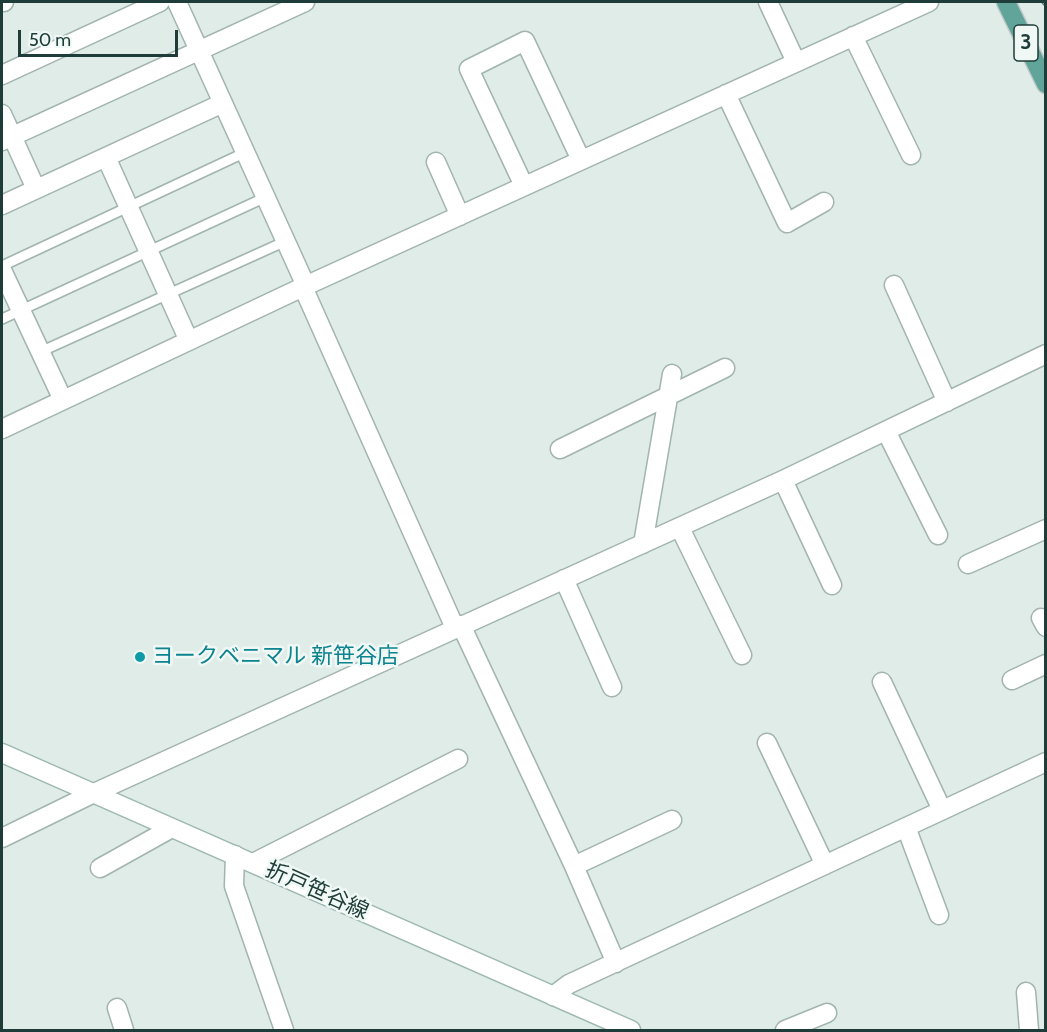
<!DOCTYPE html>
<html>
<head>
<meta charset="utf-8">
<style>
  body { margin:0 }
  #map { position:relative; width:1047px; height:1032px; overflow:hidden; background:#e0ece7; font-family:Cabin,sans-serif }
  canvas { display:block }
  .frame { position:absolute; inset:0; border:3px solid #1f3d38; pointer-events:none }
  .scale { position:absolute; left:18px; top:30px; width:160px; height:27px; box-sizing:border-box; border:3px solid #1f3d38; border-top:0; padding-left:8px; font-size:18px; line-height:21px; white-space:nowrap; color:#1f3d38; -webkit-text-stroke:4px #f0f8f5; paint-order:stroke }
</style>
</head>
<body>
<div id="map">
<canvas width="1047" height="1032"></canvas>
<div class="frame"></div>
<div class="scale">50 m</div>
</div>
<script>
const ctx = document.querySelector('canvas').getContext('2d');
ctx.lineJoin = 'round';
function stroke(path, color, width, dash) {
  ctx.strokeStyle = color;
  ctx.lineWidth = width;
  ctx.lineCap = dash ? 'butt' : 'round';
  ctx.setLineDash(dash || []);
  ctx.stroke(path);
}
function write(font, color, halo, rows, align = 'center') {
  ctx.font = font + ' Cabin,"Noto Sans JP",sans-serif';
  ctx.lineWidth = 5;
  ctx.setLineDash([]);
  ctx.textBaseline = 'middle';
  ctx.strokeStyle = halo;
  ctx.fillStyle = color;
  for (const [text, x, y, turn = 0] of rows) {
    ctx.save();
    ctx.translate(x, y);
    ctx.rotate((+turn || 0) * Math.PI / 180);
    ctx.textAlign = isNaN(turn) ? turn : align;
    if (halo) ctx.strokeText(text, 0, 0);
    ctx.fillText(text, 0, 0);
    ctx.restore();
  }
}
const service = new Path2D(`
  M2,266L246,152
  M2,319L266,197
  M40,352L286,241`);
const minor = new Path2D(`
  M2,2H4
  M177,2L306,286
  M768,2L796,62
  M853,36L911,155
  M2,75L160,2
  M726,94L787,223L824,202
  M2,114L36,189
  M2,141L305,2
  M106,157L189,341
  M436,162L460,216
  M524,186L469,69L525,41L581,160
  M2,205L223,103
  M2,270L63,400
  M894,285L947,402
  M303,287L455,628
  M2,429L303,287L929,2
  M886,431L938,535
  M560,449L725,368
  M783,480L832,585
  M680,528L742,655
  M643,544L672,374
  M564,579L612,687
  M1041,618L1046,627
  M461,625L574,866L616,963
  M1012,680L1046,664
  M882,682L942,810
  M767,743L825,865
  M906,827L939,915
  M2,838L94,793L783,480L1046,354
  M235,855L234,886L284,1030
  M253,863L458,759
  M574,866L672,820
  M100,868L170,829
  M1026,992L1029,1030
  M553,996L569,984L1046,762
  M117,1008L124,1030
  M785,1030L827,1013`);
const tertiary = new Path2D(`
  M968,564L1046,529`);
const secondary = new Path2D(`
  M2,753L631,1030`);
const primary = new Path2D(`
  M1006,2L1046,84`);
const rail = new Path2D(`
  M1045,2L1046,3`);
const markers = [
  [140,657,6,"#0f9aa8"]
];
const shields = [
  [1026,43,24]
];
const shieldNames = [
  ["3",1026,43]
];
const cultureNames = [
  ["ヨークベニマル 新笹谷店",152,657]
];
const streetNames = [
  ["折戸笹谷線",317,891,24]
];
stroke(service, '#a2b4af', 12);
stroke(minor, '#a2b4af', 21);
stroke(tertiary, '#a2b4af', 21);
stroke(secondary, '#9db8b1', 21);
stroke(primary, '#c0c9c7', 21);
stroke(service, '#fff', 9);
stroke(minor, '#fff', 18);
stroke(tertiary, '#fff', 18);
stroke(secondary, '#fff', 18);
stroke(primary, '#61a49a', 18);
stroke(rail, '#5a7973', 7);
stroke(rail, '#f0f8f5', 4.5, [14]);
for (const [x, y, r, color] of markers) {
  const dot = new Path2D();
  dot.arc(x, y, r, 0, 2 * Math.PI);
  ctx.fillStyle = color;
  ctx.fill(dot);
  stroke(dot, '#f0f8f5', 2);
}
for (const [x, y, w] of shields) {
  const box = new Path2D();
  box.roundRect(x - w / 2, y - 18, w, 36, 4.5);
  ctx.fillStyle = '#f0f8f5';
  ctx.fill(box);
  stroke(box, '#1f3d38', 1.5);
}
write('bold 21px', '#1f3d38', null, shieldNames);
write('22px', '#0d838f', '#f0f8f5', cultureNames, 'left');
write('22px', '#1f3d38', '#f0f8f5', streetNames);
</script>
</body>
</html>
